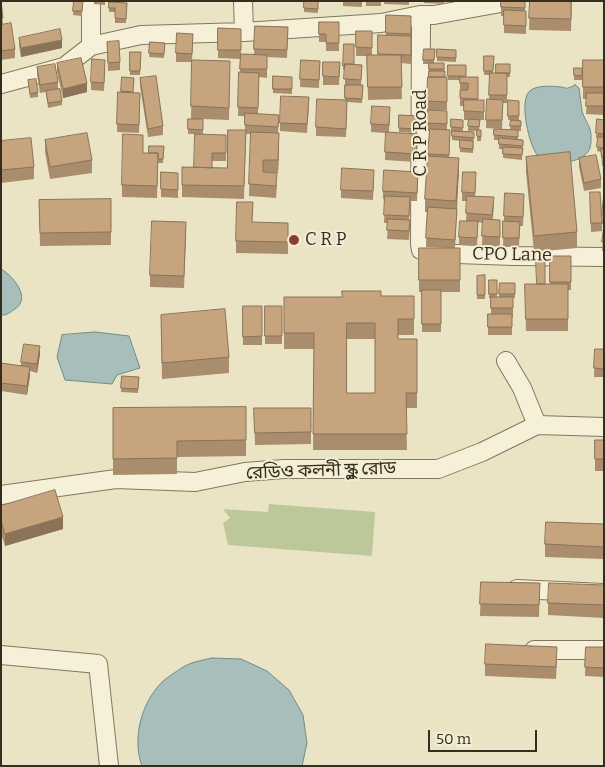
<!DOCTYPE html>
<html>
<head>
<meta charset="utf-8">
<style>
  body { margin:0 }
  #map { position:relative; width:605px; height:767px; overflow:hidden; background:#eae4c5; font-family:Bitter,serif }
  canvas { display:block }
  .frame { position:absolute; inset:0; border:2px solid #352d1f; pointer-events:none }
  .scale { position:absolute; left:428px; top:730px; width:109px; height:22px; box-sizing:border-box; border:2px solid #352d1f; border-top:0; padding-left:6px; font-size:15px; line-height:18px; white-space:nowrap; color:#352d1f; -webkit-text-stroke:4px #f2edd4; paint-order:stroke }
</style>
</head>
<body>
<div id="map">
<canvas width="605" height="767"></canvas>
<div class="frame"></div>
<div class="scale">50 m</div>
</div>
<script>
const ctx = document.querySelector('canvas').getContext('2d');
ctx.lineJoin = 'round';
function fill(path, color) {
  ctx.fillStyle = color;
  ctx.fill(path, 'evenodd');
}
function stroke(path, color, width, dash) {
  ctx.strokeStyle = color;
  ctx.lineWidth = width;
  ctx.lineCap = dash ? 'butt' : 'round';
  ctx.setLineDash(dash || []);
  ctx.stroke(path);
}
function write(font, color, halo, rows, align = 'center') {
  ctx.font = font + ' Bitter,"Noto Sans Bengali",serif';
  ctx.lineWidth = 4;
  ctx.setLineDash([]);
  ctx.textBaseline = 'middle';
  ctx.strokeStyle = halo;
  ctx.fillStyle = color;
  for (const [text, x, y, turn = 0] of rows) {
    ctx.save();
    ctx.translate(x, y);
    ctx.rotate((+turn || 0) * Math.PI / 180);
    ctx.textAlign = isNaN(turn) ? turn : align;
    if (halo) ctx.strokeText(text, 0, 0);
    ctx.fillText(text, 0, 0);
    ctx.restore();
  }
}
const green = new Path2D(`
  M269,504L375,512L372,556L228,545L223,523L230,518L223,509L268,512Z`);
const water = new Path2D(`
  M575,85L579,88C580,96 581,104 582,111C585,122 592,126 591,140C591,145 590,151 586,154C576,164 552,165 539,157C530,150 517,98 531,90C538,85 552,86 561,87C564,87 566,89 568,88C571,87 573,86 575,85Z
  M1,269C13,276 32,298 15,309C10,312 7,316 1,315Z
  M95,332L129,336L140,368L117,375L112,384L65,380L57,357L62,335Z
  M212,658L241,659L267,671L289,690L303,715L307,743L302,766H142C132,739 141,704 161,683C167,677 176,672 183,667C191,662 203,660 212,658Z`);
const minor = new Path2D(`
  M243,1L244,32
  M420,15L421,23L420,244L421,250L429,253L514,256L604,257
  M91,46V1
  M1,84L64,67L91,46L141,35L244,32L381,23L420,15H434L512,1
  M506,361L522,388L537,425
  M1,495L116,479L195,482L245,472L284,469H438L482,452L537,425L604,427
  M517,589L604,593
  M534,650H604
  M1,655L98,664L109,766`);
const wall = new Path2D(`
  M1,1L3,24L15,49V58L1,60Z
  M74,1H83L82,16L73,15Z
  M94,1H105V5L94,4Z
  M304,1H318V13L304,12Z
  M343,1H362V7L343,6Z
  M366,1H381V6H366Z
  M384,1H409V5L384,4Z
  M424,1H444V4L424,3Z
  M501,1H525V11H526V34L504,33V16H501Z
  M530,1H572L571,31L529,30Z
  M109,2L127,3L126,23H115V12H109Z
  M386,15L411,16V64L401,63L402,99L368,100L367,56H356V31H372V55H378V35H386Z
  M319,22H339V51H326V42H319Z
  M255,26L288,27L287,58L267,57V78L259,77L258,114L279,115L278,133L279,146L278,173L263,172L277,185L276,198L249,196L251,134H246L244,199L182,197V167H194L226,135V161H212V168H227L245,130V116H238L239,72H240V59L218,58V28L241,29V54L254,55Z
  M19,38L62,48L21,57L19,46Z
  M107,42L120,62V70L108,71Z
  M150,42L165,43L164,58L149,57Z
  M193,43L192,60L230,74L229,120L203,119V134H188V119H191L192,62H176V53Z
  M344,44L354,64L362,65L361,85H363L362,103L347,102L346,137L316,136V127L345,100V70H343Z
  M424,49H435L434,63H444L445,77H447V110H427L429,64H423Z
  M437,49L456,50V62L437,61Z
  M130,52H141L140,75H130Z
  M484,56H494L493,73H496L510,64V77H507V103H503L502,129L486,128L487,99H489L490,75H484Z
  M301,60L320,61L319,88L300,87Z
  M583,60H604V115L586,114L587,99H583Z
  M323,62H340L339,85H323Z
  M57,63L87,92L63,98L57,72Z
  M448,65L466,77H478V100H484V120H480L479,130H481V141H477V131H468L469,120H464V106H460V80H448Z
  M37,67L58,82V89L62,101V105L48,108L46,92L40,93L37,75Z
  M105,68L104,91L91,90V82Z
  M574,68H582V80H574Z
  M273,76L292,77V94L273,93Z
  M122,77L134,78L133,93H140L139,133L117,132L118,92H121Z
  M140,78L163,126V135L148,137L140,86Z
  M28,80L38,92V97L30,98Z
  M508,100L519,101V120L521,121V131H518V139L523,140L522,160L503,158V149H499V140H494V129L510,130L511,120H508Z
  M309,105L307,133L280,131V123Z
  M390,115L389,132L418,142L416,162L385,160L386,133L371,132V124Z
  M399,115L418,116L417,133L399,132Z
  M451,119L463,120V131L474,132L473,153L460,152V141L452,140V132H451Z
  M597,119L604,120V166H602L601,152L597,151L598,138H596Z
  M447,120V130L450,138L449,157L459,170L455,248H460V292H441V332H422V292H419V248H448L426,247L427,212H425V199L430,131H427V123Z
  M45,140L92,160V173L50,179L45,152Z
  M1,141L34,167V179L1,183Z
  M164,146L163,163H158L157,198L122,197V185L143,153H149Z
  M526,157L577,232V248L534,252L526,172Z
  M579,158L601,179V188L584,191L579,167Z
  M161,172L178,173V198L161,197Z
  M374,178L373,200L341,198V190Z
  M418,180L417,201H410L409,220L410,228L409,240L387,239L388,223H384L385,200L383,199V191Z
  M476,181L475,196L494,205L493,219L500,228V246L482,245L483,223L478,222L477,246L459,245V237L466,221L467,201H462V192Z
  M604,192V224H602Z
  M505,193L524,202L523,226H520L519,247L503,246Z
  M111,199V245L40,246L39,200Z
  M590,200L602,223V231L591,232Z
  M288,223V254L236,253V241Z
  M604,226V251H602Z
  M186,234L184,288L150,287V275Z
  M550,256H571V290H568V331H526L525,284H550Z
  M485,275V299H477V276Z
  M489,280H497V297H499L500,283H515V298H513V317H512V335H488V314H491V298H489Z
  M381,296H414V335H398V339H417V408H406L407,450H313L314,349H284V297H342ZM347,339H375V393H347Z
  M243,306H262V345H243Z
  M265,306H282V344H265Z
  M161,315L229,357V373L162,379Z
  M595,349H604V377H594Z
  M40,354L37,373L30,371L27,395L1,391V363L21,366V362Z
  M122,376L139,377L138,393L121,392Z
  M246,407V456L177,457V474L113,475V408Z
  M254,408H311V444L255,445Z
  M595,440H604V471H595Z
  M1,506L63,529L5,546L1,533Z
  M604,524V559L545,557V544Z
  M481,582L540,583L539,617L480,616Z
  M604,585V618L548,615V603Z
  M586,647H604V677L585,676Z
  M557,659L556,679L485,676V664Z`);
const shadedWall = new Path2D(`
  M62,40V48L21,57V48Z
  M87,83V92L63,98V89Z
  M279,133V146L278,173V160Z
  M459,158V170L456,213V201Z
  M40,346V354L37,373V364Z
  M30,367V376L27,395V386Z
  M63,517V529L5,546V534Z`);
const building = new Path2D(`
  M1,1L3,18L1,19Z
  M74,1H83L82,11H73Z
  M304,1H318V9L304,8Z
  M501,1H525V8L501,7Z
  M530,1H571V19L529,18Z
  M109,2L127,3L126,19L115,18V8H109Z
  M504,10L526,11V26L504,25Z
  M386,15L411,16V34L386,33Z
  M319,22H339V43H326V34H319Z
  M11,23L15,49L1,51V25Z
  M255,26L288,27L287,50L254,49Z
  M218,28L241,29V50H218Z
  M60,29L62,40L21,48L19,38Z
  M356,31H372V48L356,47Z
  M177,33L193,34L192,54L176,53Z
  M378,35L411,36V55L378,54Z
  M119,41L120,62L108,63L107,42Z
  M150,42L165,43L164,54L149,53Z
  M344,44H354V64H345V66H343Z
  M424,49H435L434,60H423Z
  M437,49L456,50V58L437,57Z
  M130,52H141L140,71H130Z
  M241,54L267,55V69H240Z
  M367,55H401L402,87H368Z
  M484,56H494L493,71H484Z
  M81,58L87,83L63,89L57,63Z
  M92,59L105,60L104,83L91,82Z
  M192,60L230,61L229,108L191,106Z
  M301,60L320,61L319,80L300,79Z
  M583,60H604V87H583Z
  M323,62H340L339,77L323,76Z
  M429,63H444V69H429Z
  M55,64L58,82L40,85L37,67Z
  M345,64L362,65L361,80L344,79Z
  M496,64H510V73H496Z
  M448,65H466V76H448Z
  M574,68H582V76L574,75Z
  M429,71H445V77H429Z
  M239,72L259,73L258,108L238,107Z
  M490,73H507V95H489Z
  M156,76L163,126L148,129L140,78Z
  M273,76L292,77V89H273Z
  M122,77L134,78L133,92L121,91Z
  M428,77H447V102L427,101Z
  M460,77H478V99L460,98V90H468V83H460Z
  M36,79L38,92L30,94L28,80Z
  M345,85H363L362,99L345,98Z
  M60,89L62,101L48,103L46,91Z
  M118,92L140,93L139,125L117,124Z
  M587,93H604V106H586Z
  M281,96L309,97L307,124L280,123Z
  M317,99L347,100L346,129L316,127Z
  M487,99L503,100L502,120H486Z
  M464,100H484V112L464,111Z
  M508,100L519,101V116H508Z
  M372,106L390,107L389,125L371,124Z
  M428,110L447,111V124L427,123Z
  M245,113L279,115L278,127L245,125Z
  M399,115L418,116L417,129L399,128Z
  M188,119H203V130L188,129Z
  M451,119L463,120V128L451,127Z
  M469,119L480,120L479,127L468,126Z
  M597,119L604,120V134L596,133Z
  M511,120L521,121V126H510Z
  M430,129L450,130L449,155L428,154Z
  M494,129L518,130V137L494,135Z
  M228,130H246L244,186L182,185V167L227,168Z
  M477,130H481V137L477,136Z
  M452,131L474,132V138L452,136Z
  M251,132L279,133L278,160H263V172L277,173L276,186L249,184Z
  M386,132L418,134L416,154L385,152Z
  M87,133L92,160L50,167L45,140Z
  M123,134L143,135V153H158L157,186L122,185Z
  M195,134L226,135V153H212V168L194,167Z
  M598,137H604V148L597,147Z
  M31,138L34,167L1,170V141Z
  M499,138L523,140V146L499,144Z
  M460,140L473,141V149L460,148Z
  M149,146H164L163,159H158V153H149Z
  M503,147L523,148L522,155L503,154Z
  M601,149H604V157H602Z
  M570,152L577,232L534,236L526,157Z
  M596,155L601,179L584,183L579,158Z
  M428,156L459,158L456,201L425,199Z
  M342,168L374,170L373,191L341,190Z
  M384,170L418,172L417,193L383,191Z
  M161,172L178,173V190L161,189Z
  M463,172H476L475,193L462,192Z
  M590,192H600L602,223H591Z
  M604,192V215H602Z
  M505,193L524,194L523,217L504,216Z
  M385,196L410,197L409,216L384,215Z
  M467,196L494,197L492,215L466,213Z
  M111,199V232L40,233L39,200Z
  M237,202H253L252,222L288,223V242L236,241Z
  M428,207L457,209L455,240L426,238Z
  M388,219L410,220L409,231L387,230Z
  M483,219L500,220V237L482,236Z
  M152,221L186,222L184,276L150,275Z
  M460,221H478L477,238L459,237Z
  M503,221L520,222L519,238H503Z
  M604,226V242H602Z
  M419,248H460V280H419Z
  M550,256H571V282H550Z
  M536,260H545V284H537Z
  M485,275V295H477V276Z
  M489,280H497V294H489Z
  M500,283H515V294H499Z
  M525,284H568V319H526Z
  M422,290H441V324H422Z
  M342,291H381V296H414V319H398V339H417V393H406L407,434H313L314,333H284V297H342ZM347,323H375V393H347Z
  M491,297H513V308H491Z
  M243,306H262V336L243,337Z
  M265,306H282V336H265Z
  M225,309L229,357L162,363L161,315Z
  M488,314H512V327H488Z
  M24,344L40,346L37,364L21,362Z
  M595,349H604V369L594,368Z
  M1,363L30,367L27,386L1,383Z
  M122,376L139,377L138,389L121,388Z
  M246,407V440L177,441V458L113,459V408Z
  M254,408H311V432L255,433Z
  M595,440H604V459H595Z
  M55,490L63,517L5,534L1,521V506Z
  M546,522L604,524V547L545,544Z
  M481,582L540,583L539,605L480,604Z
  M549,583L604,585V605L548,603Z
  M486,644L557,647L556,667L485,664Z
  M586,647H604V668L585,667Z`);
const markers = [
  [294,240,6,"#8e3c32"]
];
const streetNames = [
  ["C R P Road",421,133,-90],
  ["CPO Lane",512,255,1],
  ["রেডিও কলনী স্কুল রোড",321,471,-2]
];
const poiNames = [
  ["C R P",305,240]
];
fill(green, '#bdc89a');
fill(water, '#a7beba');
stroke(water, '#6e8c88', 1);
stroke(minor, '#84765d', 20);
stroke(minor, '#f6f0d8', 18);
fill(wall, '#a98d6c');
fill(shadedWall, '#8a7358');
fill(building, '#c5a47e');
stroke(building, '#8a7358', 1);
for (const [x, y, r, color] of markers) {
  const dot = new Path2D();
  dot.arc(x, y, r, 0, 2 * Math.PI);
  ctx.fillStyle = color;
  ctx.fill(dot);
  stroke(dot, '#f2edd4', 2);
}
write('18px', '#352d1f', '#f2edd4', streetNames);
write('18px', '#352d1f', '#f2edd4', poiNames, 'left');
</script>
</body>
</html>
